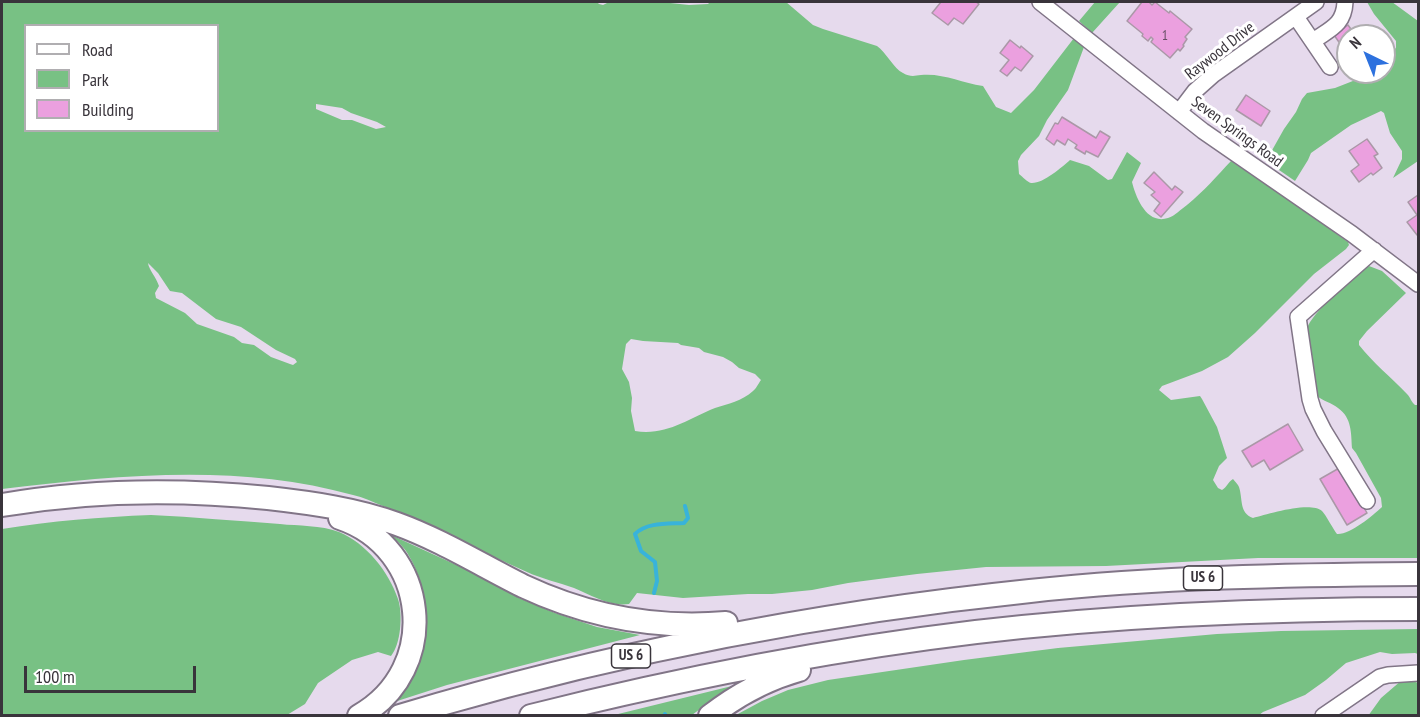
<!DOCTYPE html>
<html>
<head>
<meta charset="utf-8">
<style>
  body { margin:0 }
  #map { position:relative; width:1420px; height:717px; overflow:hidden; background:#e6daed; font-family:"PT Sans Narrow",sans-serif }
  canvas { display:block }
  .frame { position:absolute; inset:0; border:3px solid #39343b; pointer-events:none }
  .legend { position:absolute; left:24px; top:24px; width:195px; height:108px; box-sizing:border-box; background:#fff; border:2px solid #b0aeb1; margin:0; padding:8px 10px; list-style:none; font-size:18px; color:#39343b }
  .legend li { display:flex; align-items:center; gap:12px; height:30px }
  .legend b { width:30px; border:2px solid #b0aeb1 }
  .north { position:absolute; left:1336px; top:24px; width:60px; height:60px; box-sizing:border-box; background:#fff; border:2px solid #b0aeb1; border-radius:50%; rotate:317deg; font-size:16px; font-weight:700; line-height:24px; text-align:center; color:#39343b }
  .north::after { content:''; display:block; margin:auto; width:21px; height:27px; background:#2d71de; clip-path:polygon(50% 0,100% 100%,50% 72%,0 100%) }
  .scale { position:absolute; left:24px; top:666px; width:172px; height:27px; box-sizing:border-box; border:3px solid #39343b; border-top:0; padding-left:8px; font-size:18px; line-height:21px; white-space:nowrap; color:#39343b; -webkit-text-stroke:4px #fff; paint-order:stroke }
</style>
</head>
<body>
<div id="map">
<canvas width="1420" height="717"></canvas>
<div class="frame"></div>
<ul class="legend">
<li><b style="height:8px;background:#fff"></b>Road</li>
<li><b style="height:16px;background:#78c184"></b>Park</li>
<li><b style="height:16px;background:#eba0df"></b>Building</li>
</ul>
<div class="north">N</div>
<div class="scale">100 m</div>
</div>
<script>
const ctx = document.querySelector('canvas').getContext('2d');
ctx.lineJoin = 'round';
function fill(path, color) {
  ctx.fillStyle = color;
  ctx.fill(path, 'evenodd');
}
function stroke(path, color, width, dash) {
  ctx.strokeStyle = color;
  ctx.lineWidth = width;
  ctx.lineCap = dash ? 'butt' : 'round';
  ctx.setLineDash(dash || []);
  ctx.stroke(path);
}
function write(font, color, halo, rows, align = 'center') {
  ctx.font = font + ' "PT Sans Narrow",sans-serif';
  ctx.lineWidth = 6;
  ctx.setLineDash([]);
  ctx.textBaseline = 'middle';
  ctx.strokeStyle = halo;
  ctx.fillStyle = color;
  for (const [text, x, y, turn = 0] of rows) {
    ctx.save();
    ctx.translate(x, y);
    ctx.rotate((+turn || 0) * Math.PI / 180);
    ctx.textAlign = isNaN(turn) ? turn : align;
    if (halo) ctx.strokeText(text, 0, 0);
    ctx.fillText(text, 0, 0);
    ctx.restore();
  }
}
const green = new Path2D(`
  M2,2H597L599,4L603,5L609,2H661L689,5L708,4L710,2H786L813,25L823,29L877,46C886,52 894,69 903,73C910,77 914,76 921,75C944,73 961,83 983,86L996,107L1011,113L1034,90L1074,38L1084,47L1068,90L1047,120L1039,136L1021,155L1018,161L1019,174C1023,177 1027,182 1031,183C1043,184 1062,167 1070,160L1089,166L1108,180L1112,179L1127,152L1141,163L1132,182C1136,198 1147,225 1168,218C1175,216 1181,209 1187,205C1204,191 1217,176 1231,161L1292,202L1348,242L1349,245L1346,249L1314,274L1255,333L1228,357L1202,371L1162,386L1159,390L1171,400L1200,396L1202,399L1217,427L1227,458L1219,466L1213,480L1218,488L1222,490C1227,487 1228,482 1233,479C1235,482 1238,484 1239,487C1243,499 1239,513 1253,518C1268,514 1310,501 1322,511C1326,515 1333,529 1337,534C1350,535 1372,516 1382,507L1381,498L1356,453L1352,448C1351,433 1352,418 1338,408C1332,403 1323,401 1317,396L1307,329C1310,314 1355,275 1369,266L1382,271L1406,293L1367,331L1359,341V345C1373,363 1391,377 1407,394C1411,398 1411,402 1415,405H1418V558H1258L1106,566L986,567L917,574L848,583L812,590L772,594H748L683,598L637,593L629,604C610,607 591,595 574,588C558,582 542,579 527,572C478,551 432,524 383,506C373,502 363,497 353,495C239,463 117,475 2,489ZM26,26H218V130H26ZM316,104L342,108L351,113L377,122L386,127L376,129L352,120H342L316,109ZM148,263L158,273L170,291L182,293L216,319L241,327L276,350L295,359L297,362L293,365L290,364L271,357L254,345L242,343L234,337L197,324L185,313L156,298L155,293L159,286C156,277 149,270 148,263ZM631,339L643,341L678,343L681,345L699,348L704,352L723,357L732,362L739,368L755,374L761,380C758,384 756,389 753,391C742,401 728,404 715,408C688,419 666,436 635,431L631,411L632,398L629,382L622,369L626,344Z
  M1095,2H1120L1092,33L1079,21Z
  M1367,2H1392L1418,21V161L1393,178L1402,159V151L1390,133L1384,113L1381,111L1351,125L1311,153L1308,160L1295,181L1266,161L1284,129L1296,112L1302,99L1307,93L1335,88L1358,79L1366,72H1384V58L1396,48V41L1374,14Z
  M151,515C194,517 237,521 280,524C298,526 321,525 339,532C366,543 389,572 398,599C403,614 401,644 391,656L378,652L352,660L318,683L305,704L287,715H2V529C51,521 101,517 151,515Z
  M391,535L463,568L519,598L555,613L597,627L640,635L447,685L391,703C401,691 413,679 418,665C432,631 428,588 409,556C405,548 398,542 391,535Z
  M1418,629V654L1415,653L1392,654L1380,652L1346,663L1326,680L1305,695L1263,712L1259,715H736L762,701L788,690L828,680L964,660L1058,648L1217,634L1281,631Z
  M1402,680H1411L1418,683V715L1368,716L1381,698Z
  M736,685L704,706L692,715L610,716Z`);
const stream = new Path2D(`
  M654,593L657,581L655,562L641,551L635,534C647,522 668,524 684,523L688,518L685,506
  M664,716L665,714`);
const building = new Path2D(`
  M941,2H976L979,4L963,24L954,18L948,25L932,13Z
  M1142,2H1149L1152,5L1155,2L1169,13L1170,11L1192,29L1185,37L1187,39L1183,45L1184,46L1180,51L1178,49L1170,58L1151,42L1153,39L1151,37L1148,41L1142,36L1143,34L1127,21Z
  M1348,25L1353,32L1357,29L1359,32L1368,25L1376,36H1348V55L1334,35Z
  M1010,40L1020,48L1021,46L1033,56L1021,71L1015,67L1007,76L1000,71L1009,60L1000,53Z
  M1246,95L1270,111L1261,126L1236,110Z
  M1062,117L1096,138L1100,131L1110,137L1098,157L1086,151L1085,154L1075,148L1077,145L1068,139L1065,145L1057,140L1054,145L1046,139L1055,123L1058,124Z
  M1367,139L1378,154L1374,156L1382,168L1373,175L1371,173L1359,182L1351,171L1359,165L1349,151Z
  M1154,172L1172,190L1175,186L1183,192L1161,217L1154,211L1160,203L1151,195L1155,192L1144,183Z
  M1418,195V234L1417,235L1407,222L1417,215L1408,202Z
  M1288,424L1303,450L1270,470L1264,460L1252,467L1242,451Z
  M1341,467L1367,513L1347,525L1320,479Z`);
const minor = new Path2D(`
  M1040,2L1203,131L1352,234L1418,284
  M1296,17L1330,67
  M1313,41C1330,29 1344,25 1345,2
  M1179,112L1195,91L1213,75L1316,2
  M1367,501L1324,431L1313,409L1310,399L1298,317L1374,250
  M1323,716L1380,677L1388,675L1418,673`);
const highway = new Path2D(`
  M2,505C89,490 180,489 268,498C312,503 356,509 397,524C441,540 481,565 523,586C587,616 656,629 726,623
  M340,518C429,548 442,669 359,716
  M400,716C606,654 817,613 1030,591C1159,577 1289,575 1418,574
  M531,716C678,679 826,650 976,632C1123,615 1271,609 1418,609
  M710,716C737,695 767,679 799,670`);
const numberNames = [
  ["1",1165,36]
];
const shields = [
  [1203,578,39],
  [631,656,39]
];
const shieldNames = [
  ["US 6",1203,578],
  ["US 6",631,656]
];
const streetNames = [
  ["Raywood Drive",1220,51,-38],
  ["Seven Springs Road",1237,132,36]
];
fill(green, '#78c184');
stroke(stream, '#38b3da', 4);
fill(building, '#eba0df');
stroke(building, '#aa98a7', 1.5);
stroke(minor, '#817587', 18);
stroke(highway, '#817587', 26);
stroke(minor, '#fff', 15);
stroke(highway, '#fff', 22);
write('14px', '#664f64', null, numberNames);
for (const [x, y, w] of shields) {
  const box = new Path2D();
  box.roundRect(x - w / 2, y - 12, w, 24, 4.5);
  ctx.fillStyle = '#fff';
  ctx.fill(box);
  stroke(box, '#39343b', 1.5);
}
write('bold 15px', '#39343b', null, shieldNames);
write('16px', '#39343b', '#fff', streetNames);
</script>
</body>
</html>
